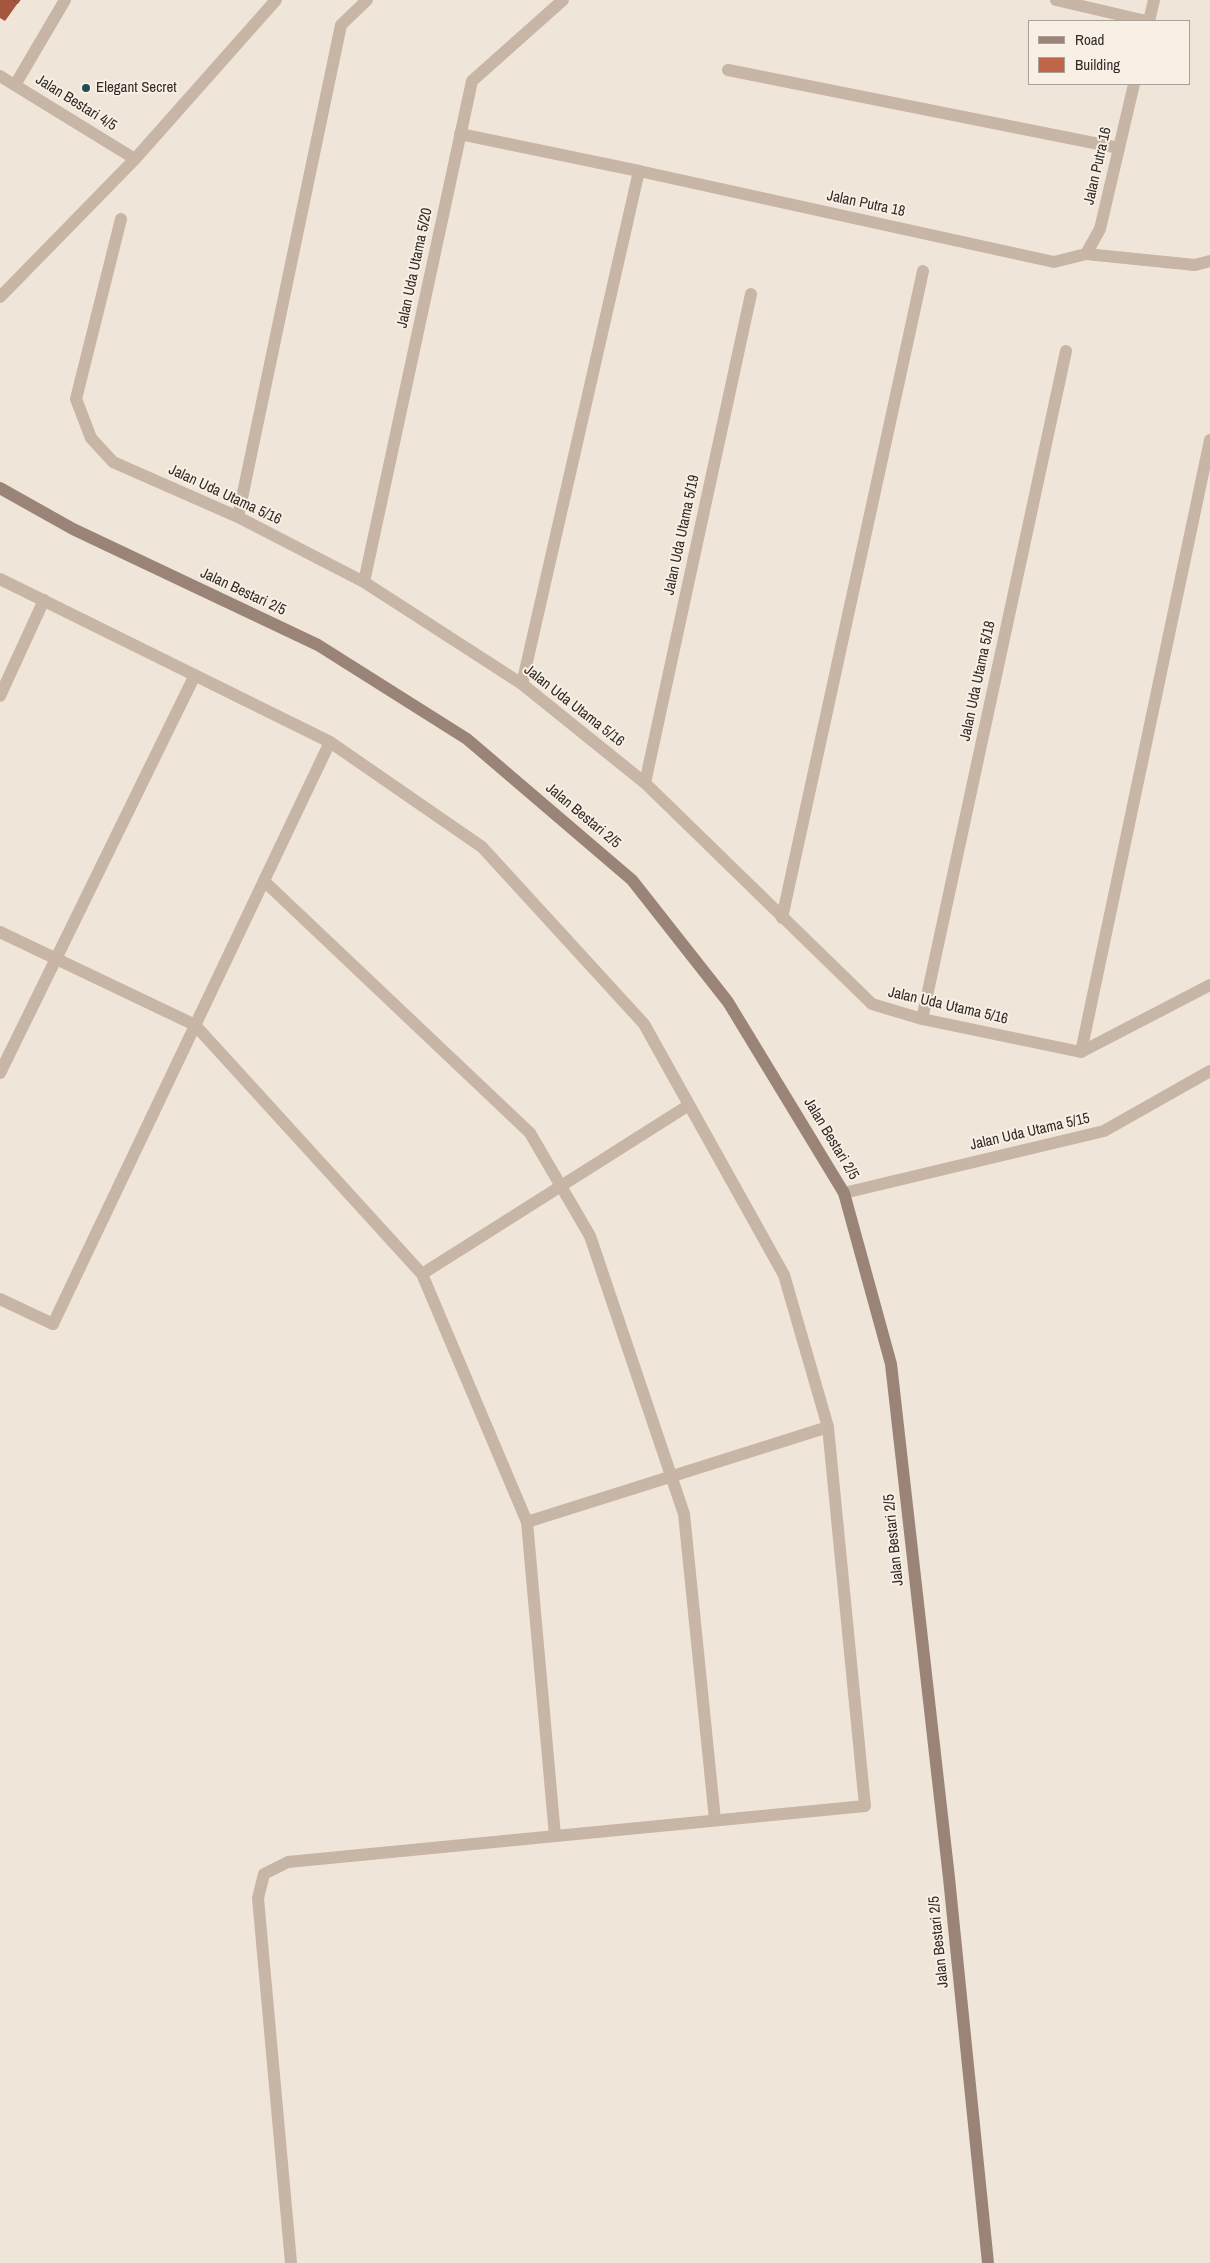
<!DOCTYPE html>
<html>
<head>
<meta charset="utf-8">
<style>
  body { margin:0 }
  #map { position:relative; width:1210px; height:2263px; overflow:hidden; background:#f0e5d9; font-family:"Archivo Narrow",sans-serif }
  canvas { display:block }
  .legend { position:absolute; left:1028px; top:20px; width:162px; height:65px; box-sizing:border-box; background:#f8efe5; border:1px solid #a9a199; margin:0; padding:6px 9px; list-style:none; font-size:15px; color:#332b27 }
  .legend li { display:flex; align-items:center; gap:10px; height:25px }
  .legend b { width:25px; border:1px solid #a9a199 }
</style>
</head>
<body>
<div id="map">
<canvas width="1210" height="2263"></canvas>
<ul class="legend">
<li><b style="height:6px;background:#9a8478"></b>Road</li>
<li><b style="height:14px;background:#bf6548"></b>Building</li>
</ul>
</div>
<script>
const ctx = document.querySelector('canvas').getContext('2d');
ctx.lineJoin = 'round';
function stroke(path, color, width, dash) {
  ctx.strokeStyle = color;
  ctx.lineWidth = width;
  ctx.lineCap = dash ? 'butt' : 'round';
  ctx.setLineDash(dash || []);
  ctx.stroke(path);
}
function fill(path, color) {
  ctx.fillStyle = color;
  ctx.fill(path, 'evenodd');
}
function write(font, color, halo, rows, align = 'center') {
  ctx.font = font + ' "Archivo Narrow",sans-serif';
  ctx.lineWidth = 4;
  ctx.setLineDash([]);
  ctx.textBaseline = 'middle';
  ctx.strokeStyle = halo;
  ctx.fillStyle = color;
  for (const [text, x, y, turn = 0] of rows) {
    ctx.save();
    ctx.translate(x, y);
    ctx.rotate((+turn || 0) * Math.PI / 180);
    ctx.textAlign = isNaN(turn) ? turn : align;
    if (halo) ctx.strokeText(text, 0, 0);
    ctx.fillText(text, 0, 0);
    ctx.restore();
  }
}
const lane = new Path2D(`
  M728,70L1119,148
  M15,85L65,0
  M460,134L639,171L522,684
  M1086,254L1195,265L1210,261
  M238,517L341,25L367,0
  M0,579L330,742
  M264,881L530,1133L590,1236L684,1514L715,1820
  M782,918L923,271
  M1081,1052L1210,440
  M0,1073L195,675
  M422,1274L689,1105
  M0,1299L53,1324
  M527,1522L828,1427`);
const street = new Path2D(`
  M1056,0L1146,21
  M1149,21L1154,0
  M0,76L135,159
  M639,171L1054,262L1086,254L1100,229L1134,84
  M121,219L76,399L91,438L113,462L238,517L364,582L522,684L645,783L872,1004L922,1019L1081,1052L1210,985
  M0,297L135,159L276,0
  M364,582L472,81L563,0
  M0,696L44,600
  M645,783L751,294
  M0,932L195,1025L422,1274L527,1522L555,1836
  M922,1019L1066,351
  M844,1193L1104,1131L1210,1071
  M53,1324L330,742L482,847L644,1024L784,1275L828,1427L865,1806L288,1862L264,1874L258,1898L291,2263`);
const secondary = new Path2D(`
  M0,488L73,529L318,645L467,739L632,880L728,1002L844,1193L891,1364L949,1878L988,2263`);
const wall = new Path2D(`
  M0,0H20L5,21L0,18Z`);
const building = new Path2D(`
  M13,0H20L18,3Z`);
const markers = [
  [86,88,5,"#1f4f52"]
];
const poiNames = [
  ["Elegant Secret",96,88]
];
const streetNames = [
  ["Jalan Bestari 4/5",76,103,32],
  ["Jalan Putra 16",1098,166,-77],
  ["Jalan Putra 18",866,204,12],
  ["Jalan Uda Utama 5/20",415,268,-78],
  ["Jalan Uda Utama 5/16",225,495,25],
  ["Jalan Uda Utama 5/19",682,535,-78],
  ["Jalan Bestari 2/5",243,592,25],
  ["Jalan Uda Utama 5/18",978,681,-78],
  ["Jalan Uda Utama 5/16",574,706,38],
  ["Jalan Bestari 2/5",583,816,40],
  ["Jalan Uda Utama 5/16",948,1006,13],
  ["Jalan Uda Utama 5/15",1030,1132,-13],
  ["Jalan Bestari 2/5",831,1139,59],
  ["Jalan Bestari 2/5",894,1540,-96],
  ["Jalan Bestari 2/5",939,1942,-96]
];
stroke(lane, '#c7b5a6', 12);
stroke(street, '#c7b5a6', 12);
stroke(secondary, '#9a8478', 12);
fill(wall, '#a4573e');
fill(building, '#bf6548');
stroke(building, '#864732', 1);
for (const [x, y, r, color] of markers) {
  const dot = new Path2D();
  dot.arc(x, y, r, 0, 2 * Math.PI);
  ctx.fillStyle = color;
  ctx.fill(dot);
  stroke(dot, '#f8efe5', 2);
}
write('15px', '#332b27', '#f8efe5', poiNames, 'left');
write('15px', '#332b27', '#f8efe5', streetNames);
</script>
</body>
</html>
